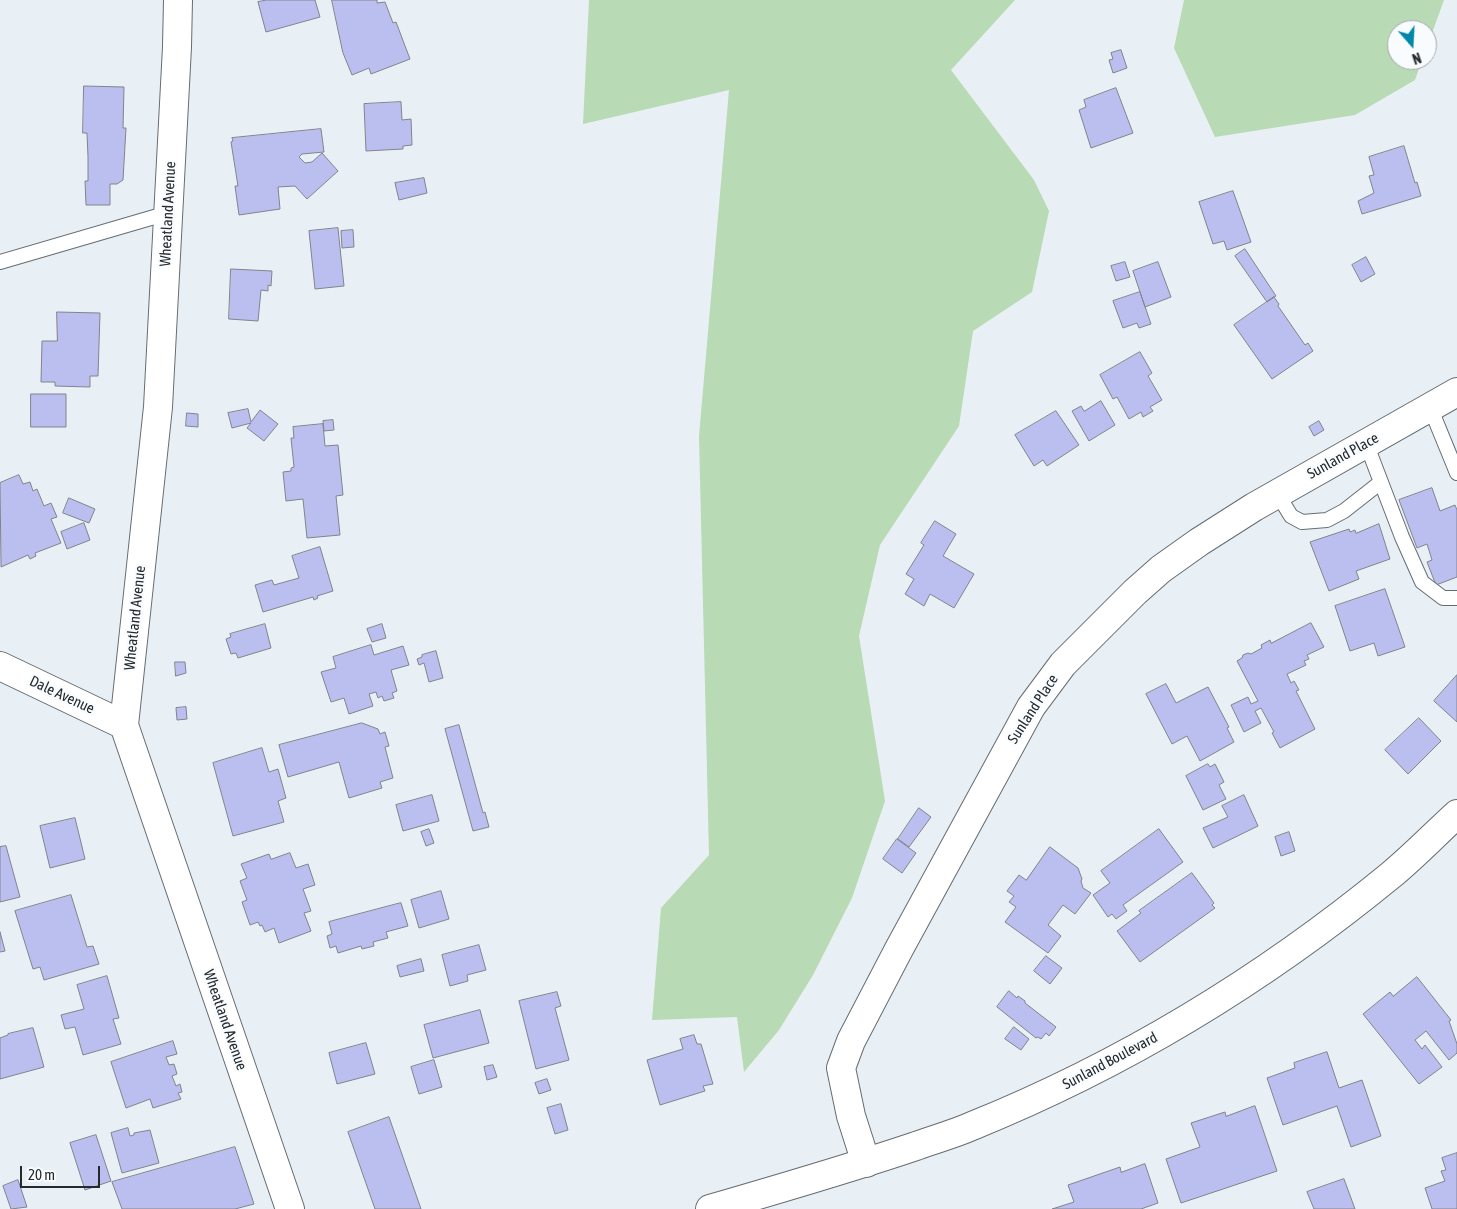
<!DOCTYPE html>
<html>
<head>
<meta charset="utf-8">
<style>
  body { margin:0 }
  #map { position:relative; width:1457px; height:1209px; overflow:hidden; background:#e8f0f5; font-family:"Asap Condensed",sans-serif }
  canvas { display:block }
  .north { position:absolute; left:1387px; top:20px; width:50px; height:50px; box-sizing:border-box; background:#f9fcfe; border:1px solid #a5a8aa; border-radius:50%; rotate:161deg; font-size:14px; font-weight:700; line-height:20px; text-align:center; color:#26292b }
  .north::after { content:''; display:block; margin:auto; width:18px; height:22px; background:#0387a9; clip-path:polygon(50% 0,100% 100%,50% 72%,0 100%) }
  .scale { position:absolute; left:20px; top:1166px; width:80px; height:22px; box-sizing:border-box; border:2px solid #26292b; border-top:0; padding-left:6px; font-size:15px; line-height:18px; white-space:nowrap; color:#26292b; -webkit-text-stroke:4px #f9fcfe; paint-order:stroke }
</style>
</head>
<body>
<div id="map">
<canvas width="1457" height="1209"></canvas>
<div class="north">N</div>
<div class="scale">20 m</div>
</div>
<script>
const ctx = document.querySelector('canvas').getContext('2d');
ctx.lineJoin = 'round';
function fill(path, color) {
  ctx.fillStyle = color;
  ctx.fill(path, 'evenodd');
}
function stroke(path, color, width, dash) {
  ctx.strokeStyle = color;
  ctx.lineWidth = width;
  ctx.lineCap = dash ? 'butt' : 'round';
  ctx.setLineDash(dash || []);
  ctx.stroke(path);
}
function write(font, color, halo, rows, align = 'center') {
  ctx.font = font + ' "Asap Condensed",sans-serif';
  ctx.lineWidth = 5;
  ctx.setLineDash([]);
  ctx.textBaseline = 'middle';
  ctx.strokeStyle = halo;
  ctx.fillStyle = color;
  for (const [text, x, y, turn = 0] of rows) {
    ctx.save();
    ctx.translate(x, y);
    ctx.rotate((+turn || 0) * Math.PI / 180);
    ctx.textAlign = isNaN(turn) ? turn : align;
    if (halo) ctx.strokeText(text, 0, 0);
    ctx.fillText(text, 0, 0);
    ctx.restore();
  }
}
const green = new Path2D(`
  M589,0H1015L951,70L1034,180L1049,211L1032,292L973,331L959,426L880,545L859,636L885,801L852,898L813,975L779,1030L744,1072L737,1017L652,1020L661,908L709,855L699,436L729,90L583,124Z
  M1184,0H1444L1427,47V30H1397V60H1422L1415,80L1355,115L1215,137L1174,48Z`);
const building = new Path2D(`
  M267,0H315L320,17L266,32L258,2Z
  M332,0H377V3L385,2L393,23L396,22L410,59L371,74L369,68L352,75L343,53Z
  M1121,50L1127,68L1113,73L1109,60L1113,59L1111,53Z
  M84,86L124,87L123,128H126L123,180L117,184H110V205H86L85,181H88V157L87,133H83Z
  M1116,88L1133,133L1091,148L1079,110L1086,107L1084,100Z
  M401,102L402,120L411,119L412,145L403,146V149L366,151L364,104Z
  M321,129L324,152L302,154L299,157L305,163L312,162L322,153L338,171L307,199L295,186L278,187L280,209L239,215L235,186H238L231,142L233,141L232,138Z
  M1404,146L1415,183L1417,182L1421,196L1362,214L1358,201L1374,193L1369,176L1374,175L1369,157Z
  M424,178L427,193L399,200L395,183Z
  M1233,191L1251,242L1227,250L1224,241L1213,244L1199,202Z
  M338,228L344,286L315,289L309,231Z
  M353,230L354,247L342,248L341,231Z
  M1245,249L1276,296L1267,302L1235,256Z
  M1366,257L1375,274L1361,282L1352,265Z
  M1125,262L1130,277L1116,281L1111,266Z
  M1158,262L1171,297L1145,307L1133,271Z
  M231,269L272,271L271,286L268,285V291L261,290L258,321L229,319Z
  M1140,292L1151,324L1139,328L1137,323L1123,328L1113,301Z
  M1274,297L1279,304L1278,306L1305,345L1308,343L1313,351L1272,379L1234,325Z
  M57,312L100,313L98,376H90V387L55,386V382H41L42,341H57Z
  M1140,352L1152,373L1148,376L1162,400L1150,407L1153,411L1143,417L1141,412L1129,419L1117,397L1113,399L1100,375Z
  M31,394H66V427H31Z
  M1101,401L1115,425L1089,441L1072,411L1081,406L1084,411Z
  M248,409L251,422L260,410L278,424L264,441L247,428L251,423L232,428L228,413Z
  M1056,411L1079,445L1047,466L1043,460L1034,466L1015,435Z
  M187,413L198,414V427L186,426Z
  M333,420L334,430L324,431L323,421Z
  M1319,421L1324,430L1314,436L1309,427Z
  M323,424L325,446L338,445L343,495L336,496L340,535L307,538L303,499L286,501L283,472L291,471V468L294,467L291,438H294L293,427Z
  M19,475L23,484L30,482L33,491L37,489L44,506L51,503L57,517L51,519L61,543L35,553L36,556L30,559L28,555L1,567L0,483Z
  M1432,488L1440,511L1455,505L1457,510V577L1436,585L1427,562L1432,560L1427,544L1417,548L1399,500Z
  M69,498L95,509L89,523L63,513Z
  M935,521L956,534L943,556L974,574L954,608L930,594L924,606L905,594L914,579L906,574L924,545L921,543Z
  M84,523L90,540L67,549L61,532Z
  M1379,524L1390,559L1356,571L1359,579L1329,591L1310,542L1349,529L1350,532L1355,530L1356,533Z
  M320,547L333,591L317,596L318,598L314,600L313,597L263,612L255,585L272,580L274,585L299,578L292,556Z
  M1385,589L1405,647L1378,656L1374,643L1350,651L1335,606Z
  M1311,623L1324,647L1307,655L1309,659L1304,661L1306,665L1287,674L1291,683L1294,681L1299,690L1296,691L1315,729L1280,748L1272,733L1274,732L1261,708L1255,711L1261,723L1244,732L1231,705L1248,697L1251,704L1258,701L1237,661L1242,658L1243,655L1248,653L1251,654L1262,648L1261,645L1270,640L1271,643Z
  M265,624L271,648L238,658L236,653L231,654L226,639L231,637L230,634Z
  M382,624L386,638L372,642L367,629Z
  M371,645L374,655L403,646L409,665L391,670L397,691L392,693L394,698L384,701L382,696L378,698L376,692L369,694L373,706L349,714L344,698L331,702L321,672L336,668L333,657Z
  M436,651L443,678L429,682L424,663L419,665L417,659L422,657V655Z
  M175,662H185L186,673L176,676Z
  M1457,675V722L1434,701Z
  M1166,684L1176,703L1208,687L1229,727L1227,728L1234,742L1200,761L1187,736L1172,744L1146,694Z
  M186,707L187,719L177,720L176,708Z
  M1419,718L1441,741L1408,774L1385,750Z
  M362,723L378,729L380,734L385,732L389,746L385,747L393,778L380,782L382,788L349,798L339,762L288,777L279,745Z
  M459,725L483,813L485,812L489,827L473,831L445,729Z
  M262,748L269,772L278,769L286,798L278,801L284,822L233,836L213,763Z
  M1208,764L1210,767L1215,764L1224,782L1219,785L1226,799L1203,810L1186,776Z
  M432,795L439,821L403,831L396,805Z
  M1244,795L1258,826L1213,848L1203,828L1228,817L1222,806Z
  M919,808L931,817L909,847L898,839Z
  M75,818L85,859L50,868L40,826Z
  M429,829L434,843L426,846L421,832Z
  M1159,829L1183,862L1123,905L1127,911L1116,919L1112,914L1108,917L1093,895L1110,883L1101,871Z
  M1289,832L1295,851L1281,856L1275,837Z
  M897,839L916,853L902,873L883,859Z
  M6,846L20,897L0,902V847Z
  M1050,847L1078,868L1082,879L1081,881L1083,888L1091,893L1075,914L1063,905L1048,925L1061,936L1048,953L1005,922L1016,907L1009,902L1014,896L1007,891L1019,875L1026,880Z
  M290,853L296,868L308,864L315,885L303,889L311,911L304,913L311,931L279,943L274,928L265,932L262,925L260,926L258,922L250,925L242,902L247,900L240,881L247,878L241,864L269,854L271,859Z
  M1192,873L1214,903L1212,905L1215,908L1140,962L1117,931L1141,913L1139,911Z
  M441,891L449,919L419,928L411,900Z
  M71,895L87,947L93,946L99,964L44,980L40,967L33,969L15,911Z
  M401,903L408,926L386,932L388,938L373,942L374,946L362,949L361,946L338,953L336,946L330,948L327,936L332,934L329,922Z
  M0,932L5,951L0,952Z
  M479,945L486,970L467,975L468,981L450,986L442,955Z
  M1046,956L1062,968L1050,984L1034,971Z
  M421,959L424,971L400,977L397,966Z
  M107,976L119,1018L113,1019L121,1044L83,1055L75,1027L65,1029L61,1015L84,1009L77,985Z
  M1417,977L1451,1020L1449,1021L1457,1044V1053L1449,1060L1426,1031L1415,1040L1422,1049L1425,1045L1442,1067L1419,1084L1363,1014L1390,992L1393,996Z
  M1009,991L1017,998L1018,996L1025,1001V1003L1056,1027L1049,1036L1046,1033L1041,1039L1038,1037L1036,1038L997,1007Z
  M557,992L561,1006L555,1008L569,1060L536,1069L519,1001Z
  M480,1010L489,1043L433,1058L424,1025Z
  M1014,1027L1029,1039L1021,1050L1005,1039Z
  M33,1028L44,1067L0,1079V1038L8,1035V1034Z
  M694,1035L697,1044H701L713,1084L703,1086L705,1091L660,1105L647,1060L683,1049L680,1039Z
  M173,1041L177,1054L166,1057L169,1065L174,1064L177,1074L172,1076L176,1086L180,1084L182,1092L178,1093L181,1099L153,1108L150,1099L126,1108L111,1062Z
  M366,1043L375,1074L337,1084L329,1053Z
  M1327,1052L1339,1088L1362,1080L1381,1136L1351,1147L1337,1106L1283,1125L1267,1078L1295,1068L1294,1063Z
  M434,1060L442,1087L419,1094L411,1067Z
  M493,1065L497,1077L487,1080L484,1067Z
  M547,1079L551,1090L539,1094L535,1083Z
  M561,1104L568,1130L555,1134L547,1108Z
  M1255,1106L1277,1171L1181,1203L1166,1159L1200,1147L1191,1123L1225,1112L1226,1116Z
  M389,1117L421,1209H375L348,1132Z
  M128,1128L130,1136L134,1135V1133L150,1130L159,1163L122,1173L111,1133Z
  M96,1135L111,1181L85,1190L70,1143Z
  M235,1147L254,1204L235,1209H122L112,1182Z
  M1457,1153V1209H1432L1425,1188L1445,1181L1441,1171L1446,1170L1442,1158Z
  M1145,1164L1158,1203L1141,1209H1052L1074,1202L1068,1185L1120,1167L1121,1172Z
  M1344,1179L1355,1209H1314L1307,1192Z
  M18,1180L27,1207L11,1209L3,1186Z`);
const lane = new Path2D(`
  M0,262L168,213
  M1430,407L1457,473
  M1366,443L1402,537L1422,582L1443,598H1457
  M1277,493L1291,516L1302,522L1327,520L1344,511L1381,482`);
const street = new Path2D(`
  M178,0L177,47L158,407L124,725L290,1209
  M0,666L124,725
  M866,1163L851,1116L841,1068L851,1041L899,949L1031,707L1063,664L1135,592L1161,569L1199,542L1254,507L1457,392`);
const primary = new Path2D(`
  M710,1209C779,1189 848,1169 916,1146C935,1139 954,1134 972,1126C1125,1064 1263,980 1391,875C1414,856 1435,834 1457,814`);
const streetNames = [
  ["Wheatland Avenue",168,214,-87],
  ["Sunland Place",1343,456,-29],
  ["Wheatland Avenue",135,618,-84],
  ["Dale Avenue",62,695,25],
  ["Sunland Place",1033,709,-57],
  ["Wheatland Avenue",225,1020,71],
  ["Sunland Boulevard",1110,1061,-28]
];
fill(green, '#b8dab4');
fill(building, '#bbbff0');
stroke(building, '#82838a', 1);
stroke(lane, '#666c71', 16);
stroke(street, '#666c71', 30);
stroke(primary, '#666c71', 30);
stroke(lane, '#fff', 14);
stroke(street, '#fff', 28);
stroke(primary, '#fff', 28);
write('15px', '#26292b', '#f9fcfe', streetNames);
</script>
</body>
</html>
